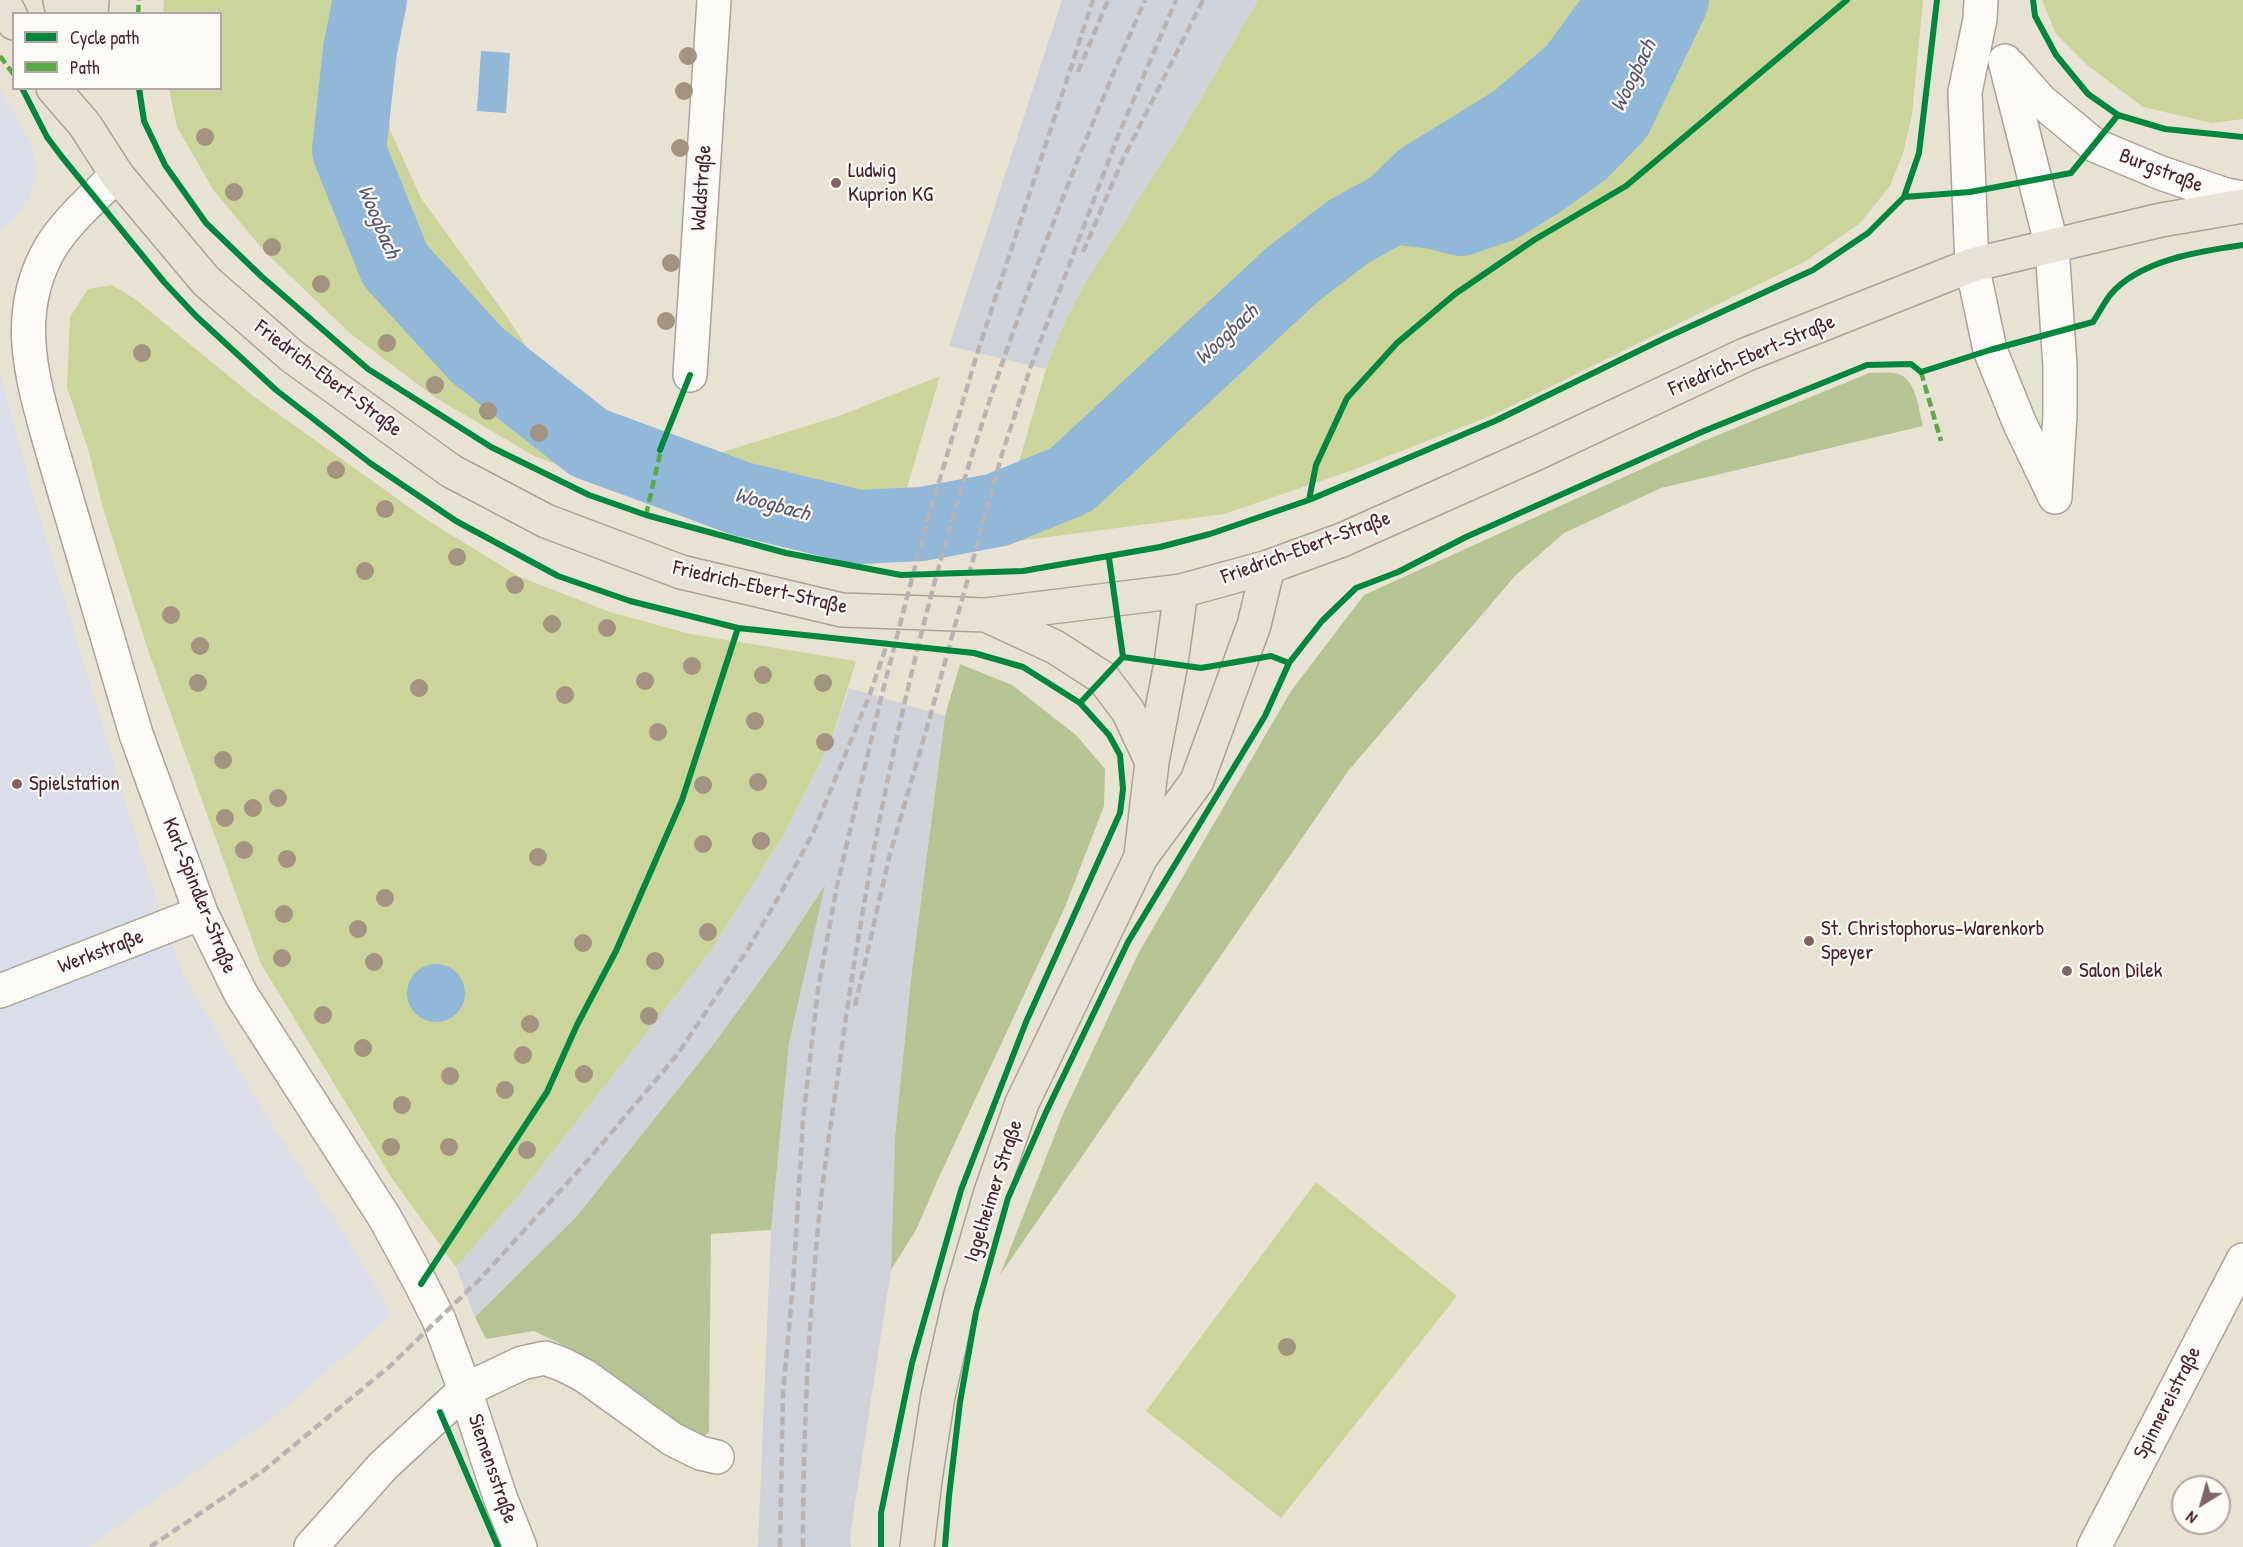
<!DOCTYPE html>
<html>
<head>
<meta charset="utf-8">
<style>
  body { margin:0 }
  #map { position:relative; width:2243px; height:1547px; overflow:hidden; background:#e8e2d3; font-family:"Patrick Hand",sans-serif }
  canvas { display:block }
  .legend { position:absolute; left:12px; top:12px; width:210px; height:78px; box-sizing:border-box; background:#fdfcf7; border:2px solid #b5a4a5; margin:0; padding:8px 10px; list-style:none; font-size:18px; color:#4a1f2b }
  .legend li { display:flex; align-items:center; gap:12px; height:30px }
  .legend b { width:30px; border:2px solid #b5a4a5 }
  .north { position:absolute; left:2171px; top:1475px; width:60px; height:60px; box-sizing:border-box; background:#fdfcf7; border:2px solid #b5a4a5; border-radius:50%; rotate:217deg; font-size:16px; font-weight:700; line-height:24px; text-align:center; color:#4a1f2b }
  .north::after { content:''; display:block; margin:auto; width:21px; height:27px; background:#816366; clip-path:polygon(50% 0,100% 100%,50% 72%,0 100%) }
</style>
</head>
<body>
<div id="map">
<canvas width="2243" height="1547"></canvas>
<ul class="legend">
<li><b style="height:8px;background:#00873e"></b>Cycle path</li>
<li><b style="height:8px;background:#57aa44"></b>Path</li>
</ul>
<div class="north">N</div>
</div>
<script>
const ctx = document.querySelector('canvas').getContext('2d');
ctx.lineJoin = 'round';
function fill(path, color) {
  ctx.fillStyle = color;
  ctx.fill(path, 'evenodd');
}
function stroke(path, color, width, dash) {
  ctx.strokeStyle = color;
  ctx.lineWidth = width;
  ctx.lineCap = dash ? 'butt' : 'round';
  ctx.setLineDash(dash || []);
  ctx.stroke(path);
}
function write(font, color, halo, rows, align = 'center') {
  ctx.font = font + ' "Patrick Hand",sans-serif';
  ctx.lineWidth = 4.5;
  ctx.setLineDash([]);
  ctx.textBaseline = 'middle';
  ctx.strokeStyle = halo;
  ctx.fillStyle = color;
  for (const [text, x, y, turn = 0] of rows) {
    ctx.save();
    ctx.translate(x, y);
    ctx.rotate((+turn || 0) * Math.PI / 180);
    ctx.textAlign = isNaN(turn) ? turn : align;
    if (halo) ctx.strokeText(text, 0, 0);
    ctx.fillText(text, 0, 0);
    ctx.restore();
  }
}
const built = new Path2D(`
  M0,89L32,144L37,174L29,198L16,217L0,234Z
  M0,374L33,494L143,860L182,972L267,1117L346,1236L392,1315L273,1418L88,1547H0Z`);
const industrial = new Path2D(`
  M1062,0H1258L1185,126L1084,285L1061,330L1046,369L949,346Z
  M849,688L945,716L912,970L895,1136L891,1270L850,1536L851,1547H758L771,1230L789,1043L824,887L782,950L713,1045L577,1216L475,1317L456,1267L517,1197L710,952L782,838L831,741Z`);
const green = new Path2D(`
  M164,0H397L385,66L390,130L421,198L505,314L560,397L619,439L694,457L716,454L839,416L940,376L887,556L729,523L630,492L534,456L436,398L351,334L264,251L214,191L177,127L169,89L220,88V14L163,13Z
  M1258,0H1923L1912,115L1903,153L1890,186L1860,223L1806,261L1493,415L1353,470L1224,514L995,544L1046,369L1061,330L1084,285L1185,126Z
  M2042,0H2243V119L2212,123L2143,107L2087,65L2056,34Z
  M112,285L135,299L253,396L427,520L520,577L610,612L690,634L856,661L831,741L782,838L710,952L517,1197L456,1267L391,1177L261,964L149,653L103,508L88,449L67,388L70,317L88,289Z
  M1316,1182L1457,1296L1281,1518L1146,1411Z`);
const forest = new Path2D(`
  M1869,373C1879,373 1894,371 1903,376C1917,385 1919,412 1923,426L1661,488L1564,533L1515,576L1349,770L1000,1275L1063,1114L1138,954L1291,691L1364,595L1701,442Z
  M960,664L1012,685L1076,735L1105,769L1104,806L1065,907L939,1177L916,1230L891,1270L895,1136L912,970L945,716Z
  M825,885L789,1043L771,1230L711,1234L709,1432L701,1439L622,1381L559,1343L534,1331L486,1339L475,1317L577,1216L713,1045L782,950Z`);
const water = new Path2D(`
  M481,51L510,53L506,113L477,111Z
  M407 993a29 29 0 1 1 58 0a29 29 0 1 1-58 0Z`);
const river = new Path2D(`
  M370,0L360,50L349,151L395,265L477,355L589,443L742,499L858,527L922,524L997,510L1071,480L1292,275L1348,232L1393,207L1434,212L1461,219L1501,205L1537,183L1582,151L1616,116L1672,0
  M1393,207L1422,179L1516,121L1574,71L1626,0`);
const minor = new Path2D(`
  M1981,0L1980,19L1965,92L1972,265L1990,350L2020,424L2055,497
  M2005,61L2052,247L2060,366V415L2055,494
  M2010,66L2040,100L2094,145L2161,173L2226,195L2243,198
  M117,175C95,196 69,219 52,245C13,309 30,372 49,439L136,734L201,913L241,994L385,1218L421,1284L439,1320L465,1390L500,1497L520,1547
  M690,375L714,0
  M0,991L201,913
  M311,1547L383,1466L465,1390L522,1363L545,1358L564,1365L585,1376L672,1439L700,1453L717,1457
  M2094,1547L2243,1260`);
const major = new Path2D(`
  M3,0L14,23
  M60,0L63,14
  M91,14L92,0
  M53,88L85,125L117,175L206,281L293,357L451,471L546,521L681,572L842,610L986,615L1181,591L1268,567L1342,540L1537,453L1745,355L1972,265L2161,220L2243,206
  M986,615L1055,647L1103,678L1128,711L1152,762
  M1141,855L1152,762L1171,663L1181,591
  M917,1547L925,1480L938,1396L960,1298L990,1195L1022,1103L1141,857L1197,781L1254,625L1268,567`);
const rail = new Path2D(`
  M1078,72L1108,0
  M1083,252L1122,161L1203,0
  M855,1006L890,854L928,724L1002,454L1031,366L1116,141L1176,0
  M150,1547L263,1471L389,1367L479,1280L589,1159L677,1055L746,952L777,900L813,833L870,694L888,641
  M780,1547L783,1393L793,1285L803,1120L818,989L837,886L881,698L923,536L977,354L1093,0
  M803,1547C803,1448 807,1349 816,1251C821,1187 831,1123 840,1060C864,882 899,706 948,534C1001,352 1069,173 1145,0`);
const quiet = new Path2D(`
  M138,14L139,0
  M0,56L14,75
  M1921,372L1941,441
  M646,515L662,445`);
const cycleway = new Path2D(`
  M2033,0L2035,16L2056,55L2088,94L2118,115L2165,129L2243,137
  M22,88L47,137L62,157L164,282L196,316L276,390L370,463L456,521L558,576L630,601L738,628L974,653L1023,667L1080,703L1109,735L1120,755L1123,789L1120,813L1026,1022L961,1190L912,1363L881,1513V1547
  M139,88L144,121L165,165L206,223L261,276L368,369L491,447L589,495L646,515L786,553L901,575L1023,571L1160,547L1210,534L1309,500L1495,421L1665,338L1813,270L1868,233L1904,197L1919,153L1937,0
  M1904,197L1970,192L2071,173L2118,115
  M660,450L690,375
  M1309,500L1316,465L1347,398L1397,343L1455,294L1534,240L1626,186L1847,0
  M1123,657L1201,668L1271,656L1289,663
  M1080,703L1123,657L1109,558
  M421,1284L547,1092L577,1025L616,951L682,800L738,628
  M440,1412L498,1547
  M945,1547L949,1496L960,1402L976,1312L1008,1198L1047,1110L1128,942L1265,716L1289,663L1322,621L1356,588L1398,572L1466,537L1704,431L1867,365L1911,364L1921,372L1990,350L2093,322C2099,313 2104,303 2110,295C2139,260 2201,251 2243,245`);
const trees = [
  [688,56],
  [684,91],
  [205,137],
  [680,148],
  [234,192],
  [272,247],
  [671,263],
  [321,284],
  [666,321],
  [387,343],
  [142,353],
  [435,385],
  [488,411],
  [539,433],
  [336,470],
  [385,509],
  [457,557],
  [365,571],
  [515,585],
  [171,615],
  [552,624],
  [607,628],
  [200,646],
  [692,666],
  [763,675],
  [645,681],
  [198,683],
  [823,683],
  [419,688],
  [565,695],
  [755,721],
  [658,732],
  [825,742],
  [223,760],
  [758,782],
  [703,785],
  [278,798],
  [253,808],
  [225,818],
  [761,841],
  [703,844],
  [244,850],
  [538,857],
  [287,859],
  [385,898],
  [284,914],
  [358,929],
  [708,932],
  [583,943],
  [282,958],
  [655,961],
  [374,962],
  [323,1015],
  [649,1016],
  [530,1024],
  [363,1048],
  [523,1055],
  [584,1074],
  [450,1076],
  [505,1090],
  [402,1105],
  [391,1147],
  [449,1147],
  [527,1150],
  [1287,1347]
];
const markers = [
  [836,183,6,"#816366"],
  [17,784,6,"#816366"],
  [1809,941,6,"#816366"],
  [2067,971,6,"#816366"]
];
const poiNames = [
  ["Ludwig",848,171],
  ["Kuprion KG",848,195],
  ["Spielstation",29,784],
  ["St. Christophorus-Warenkorb",1821,929],
  ["Speyer",1821,953],
  ["Salon Dilek",2079,971]
];
const streetNames = [
  ["Burgstraße",2161,171,21],
  ["Waldstraße",702,188,-86],
  ["Friedrich-Ebert-Straße",1752,356,-23],
  ["Friedrich-Ebert-Straße",328,379,37],
  ["Friedrich-Ebert-Straße",1306,548,-20],
  ["Friedrich-Ebert-Straße",760,588,13],
  ["Karl-Spindler-Straße",199,896,68],
  ["Werkstraße",101,952,-21],
  ["Iggelheimer Straße",994,1191,-72],
  ["Spinnereistraße",2168,1403,-63],
  ["Siemensstraße",492,1469,71]
];
const waterNames = [
  ["Woogbach",1634,76,-64],
  ["Woogbach",378,222,67],
  ["Woogbach",1227,335,-43],
  ["Woogbach",772,505,15]
];
fill(built, '#dadee8');
fill(industrial, '#cfd2d9');
fill(green, '#cbd49a');
fill(forest, '#b6c494');
fill(water, '#91b7d9');
stroke(river, '#91b7d9', 74);
stroke(minor, '#aba29b', 36);
stroke(major, '#aba29b', 36);
stroke(minor, '#fcfbf8', 33);
stroke(major, '#e8e1d5', 33);
stroke(rail, '#b9b3b3', 4.5, [9, 4.5]);
stroke(quiet, '#57aa44', 4.5, [9, 4.5]);
stroke(cycleway, '#00873e', 6);
ctx.fillStyle = '#a39381';
for (const [x, y] of trees) {
  ctx.beginPath();
  ctx.arc(x, y, 9, 0, 2 * Math.PI);
  ctx.fill();
}
for (const [x, y, r, color] of markers) {
  const dot = new Path2D();
  dot.arc(x, y, r, 0, 2 * Math.PI);
  ctx.fillStyle = color;
  ctx.fill(dot);
  stroke(dot, '#fdfcf7', 2);
}
write('21px', '#4a1f2b', '#fdfcf7', poiNames, 'left');
write('21px', '#4a1f2b', '#fdfcf7', streetNames);
write('italic 22px', '#585571', '#fdfcf7', waterNames);
</script>
</body>
</html>
